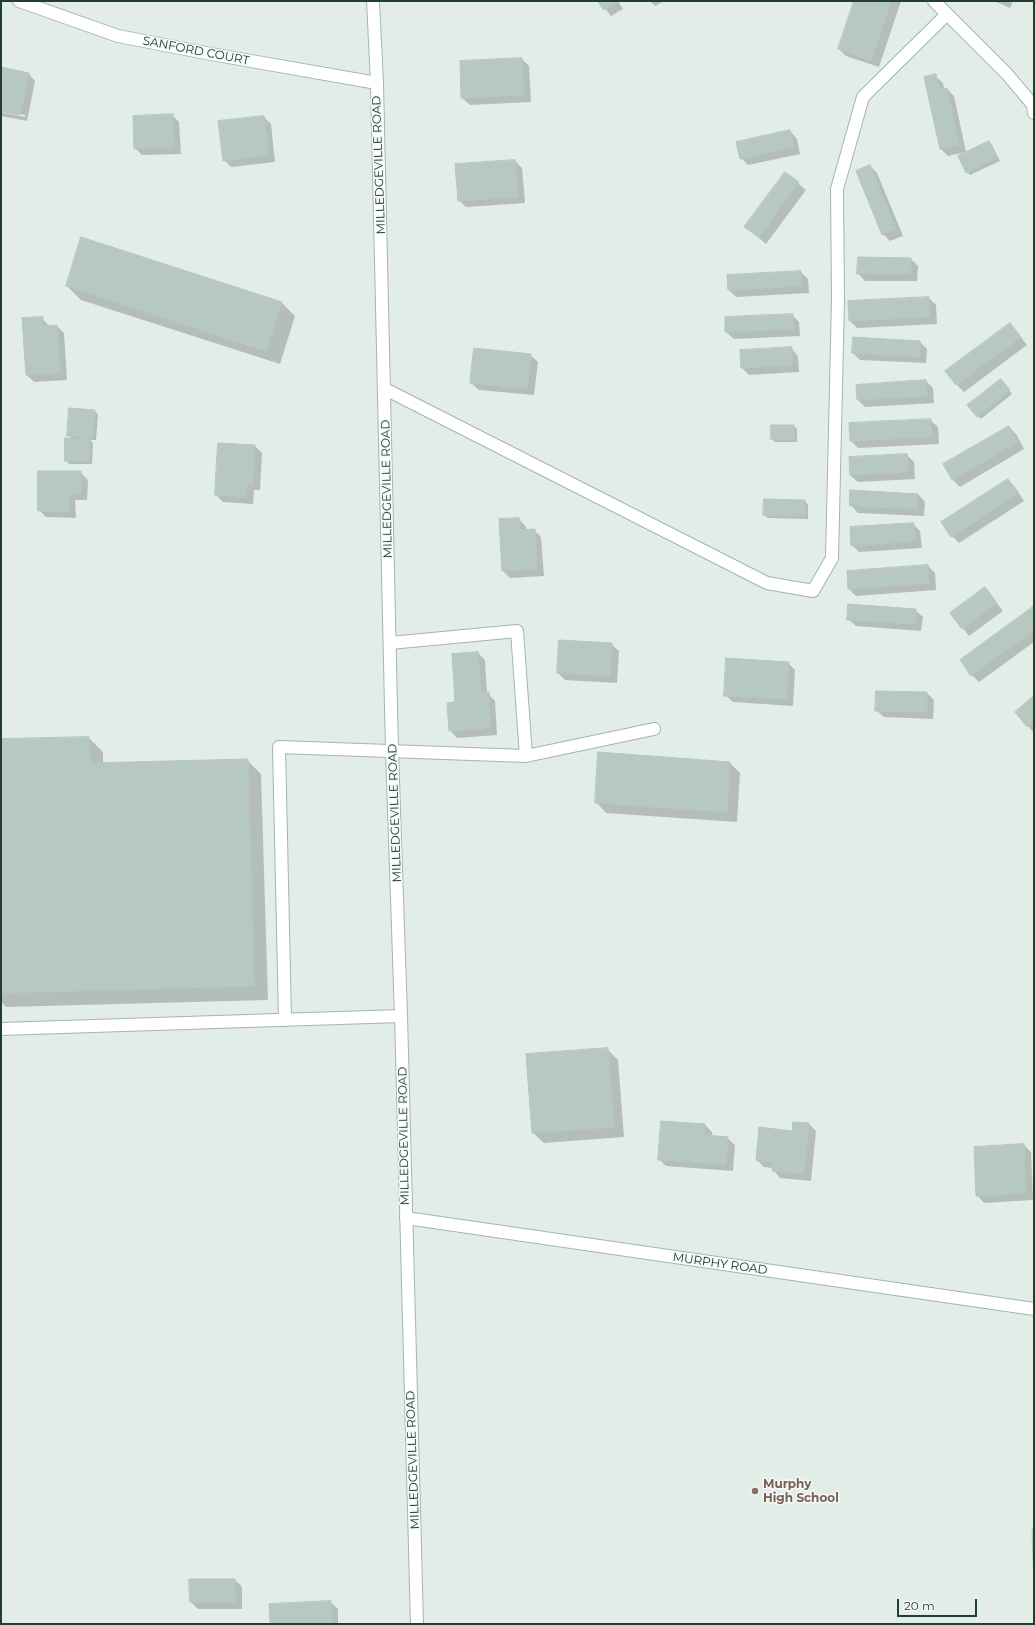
<!DOCTYPE html>
<html>
<head>
<meta charset="utf-8">
<style>
  body { margin:0 }
  #map { position:relative; width:1035px; height:1625px; overflow:hidden; background:#e2ede7; font-family:Montserrat,sans-serif }
  canvas { display:block }
  .frame { position:absolute; inset:0; border:2px solid #213e34; pointer-events:none }
  .scale { position:absolute; left:897px; top:1599px; width:80px; height:18px; box-sizing:border-box; border:2px solid #213e34; border-top:0; padding-left:5px; font-size:12px; line-height:14px; white-space:nowrap; color:#213e34; -webkit-text-stroke:3px #f3f9f5; paint-order:stroke }
</style>
</head>
<body>
<div id="map">
<canvas width="1035" height="1625"></canvas>
<div class="frame"></div>
<div class="scale">20 m</div>
</div>
<script>
const ctx = document.querySelector('canvas').getContext('2d');
ctx.lineJoin = 'round';
function fill(path, color) {
  ctx.fillStyle = color;
  ctx.fill(path, 'evenodd');
}
function stroke(path, color, width, dash) {
  ctx.strokeStyle = color;
  ctx.lineWidth = width;
  ctx.lineCap = dash ? 'butt' : 'round';
  ctx.setLineDash(dash || []);
  ctx.stroke(path);
}
function write(font, color, halo, rows, align = 'center') {
  ctx.font = font + ' Montserrat,sans-serif';
  ctx.lineWidth = 3;
  ctx.setLineDash([]);
  ctx.textBaseline = 'middle';
  ctx.strokeStyle = halo;
  ctx.fillStyle = color;
  for (const [text, x, y, turn = 0] of rows) {
    ctx.save();
    ctx.translate(x, y);
    ctx.rotate((+turn || 0) * Math.PI / 180);
    ctx.textAlign = isNaN(turn) ? turn : align;
    if (halo) ctx.strokeText(text, 0, 0);
    ctx.fillText(text, 0, 0);
    ctx.restore();
  }
}
const shadow = new Path2D(`
  M599,1H618L623,9L611,16Z
  M650,1H664L655,6Z
  M855,1H901L879,67L846,56L839,49Z
  M994,1H1013L1010,8Z
  M522,59L529,66L531,102L470,105L462,98Z
  M1,68L28,73L35,81L27,121L1,116V112L25,117V115L1,110Z
  M935,76L943,83L944,89H947L954,96L966,152L948,156L941,149Z
  M172,115L179,122L181,154L142,155L135,148Z
  M264,117L271,124L275,162L231,167L224,160Z
  M790,131L797,139L800,154L748,165L741,158Z
  M989,142L992,145L1000,161L970,175L967,172Z
  M515,161L522,168L525,203L466,207L459,200Z
  M870,166L877,173L903,236L890,241L883,234Z
  M785,173L806,190L766,244L746,227Z
  M911,259L918,266L917,281H865L858,273Z
  M801,272L808,279L809,293L736,297L729,290L728,276Z
  M67,286L281,302L295,316L280,364L81,300Z
  M929,298L936,305L937,324L857,328L850,321Z
  M792,315L799,322L800,336L734,339L726,332Z
  M42,318L49,326H57L64,333L67,380L34,382L27,375Z
  M1010,324L1027,345L964,392L957,385Z
  M920,342L927,349L926,363L860,360L853,353Z
  M791,348L798,356L799,372L749,375L742,368Z
  M530,355L538,362L534,395L479,390L471,383Z
  M926,381L933,388L934,403L865,407L858,400Z
  M1004,384L1012,394L981,419L978,416Z
  M94,411L98,414L96,440H90L93,443L92,464H69L66,460L72,439L68,435Z
  M930,420L938,427L939,444L858,448L851,441L850,424Z
  M772,426H794L797,429V442H775L772,439Z
  M1009,427L1016,434L1024,449L960,487L953,480L944,465Z
  M218,444L255,446L262,453L260,490H254L253,504L223,502L216,495Z
  M907,455L914,462L915,479L858,482L850,475Z
  M80,472L88,480L87,500H75L76,518L46,517L39,510Z
  M1008,480L1015,487L1024,501L959,543L952,536Z
  M918,494L925,502L924,516L858,513L851,505Z
  M805,501L808,505V519L768,518L764,515Z
  M519,519L526,527V530H534L541,537L544,576L510,578L503,571Z
  M913,524L920,531L922,548L859,552L852,545Z
  M928,566L935,573L936,590L856,596L849,589Z
  M985,588L1003,611L969,636L951,613Z
  M1034,607V642L979,682L972,675Z
  M915,610L923,617L921,631L856,626L848,619Z
  M611,644L619,651L617,683L565,680L558,673Z
  M478,653L485,660L487,693L495,701L497,735L457,738L450,730L456,703Z
  M788,663L795,670L793,706L733,702L725,695Z
  M927,693L934,700L933,719L884,717L876,710Z
  M1034,697V733L1016,712Z
  M89,738L103,752V764L247,760L261,774L268,1000L6,1007L1,1002V740Z
  M730,763L740,773L737,822L606,813L596,802Z
  M607,1049L618,1060L624,1137L544,1143L533,1133Z
  M662,1122L705,1125L712,1132V1137L727,1138L735,1145L733,1171L666,1166L659,1159Z
  M794,1123L809,1124L816,1131L811,1181L780,1178L773,1170L774,1168L764,1167L757,1160L793,1132Z
  M1024,1145L1031,1152L1033,1200L984,1203L977,1195Z
  M235,1580L242,1587V1609H198L191,1602Z
  M330,1602L338,1609V1624H271Z`);
const building = new Path2D(`
  M598,1H616L617,2L604,10Z
  M854,1H891L871,61L838,49Z
  M522,58L524,95L461,98L460,61Z
  M1,67L29,73L20,115L1,111Z
  M936,74L939,89L947,88L959,145L940,149L924,77Z
  M173,114L174,147L134,149L133,116Z
  M264,116L269,155L223,161L218,121Z
  M790,130L794,147L740,159L736,142Z
  M989,141L997,157L966,173L958,156Z
  M515,160L518,197L458,201L455,164Z
  M870,165L896,229L882,235L856,171Z
  M785,172L799,182L759,237L744,227Z
  M81,237L282,302L266,351L66,286Z
  M858,257L911,258V274H857Z
  M801,271L802,286L728,290L727,275Z
  M929,297L930,317L849,321L848,301Z
  M793,314L794,329L725,332V317Z
  M43,317V326L57,325L60,373L26,375L22,318Z
  M1010,323L1021,337L956,385L945,371Z
  M853,337L920,341V357L852,353Z
  M792,347V365L741,368L740,350Z
  M474,348L531,354L527,389L470,383Z
  M1001,379L1010,390L977,417L967,405Z
  M926,380L927,396L857,400L856,385Z
  M69,408L95,410L93,438L67,436Z
  M931,419L932,437L850,441L849,423Z
  M771,425H794V440L771,439Z
  M1009,426L1018,442L952,480L943,464Z
  M65,438L90,439L89,461H65Z
  M218,443L255,445L253,484L247,483L246,497L215,495Z
  M907,454L908,472L850,475L849,457Z
  M38,471H81V494H69V511H38Z
  M1008,479L1018,493L951,537L941,522Z
  M850,490L918,494L917,509L850,506Z
  M764,499L805,500V516L763,515Z
  M519,518L520,530L535,529L537,569L502,571L499,519Z
  M914,523L915,541L851,546L850,527Z
  M928,565L929,583L848,589L847,571Z
  M985,587L997,603L962,629L950,613Z
  M848,604L916,609L915,624L847,620Z
  M1034,606V630L971,676L960,660Z
  M559,640L612,643L610,676L557,673Z
  M478,652L481,693L489,692L490,728L449,731L447,703L455,702L452,654Z
  M726,658L789,662L786,699L724,696Z
  M876,691L927,692V712L875,711Z
  M1034,696V721L1027,727L1015,712Z
  M89,737L90,763L248,759L254,986L1,993V739Z
  M598,752L730,762L727,812L595,803Z
  M608,1048L614,1127L532,1133L526,1054Z
  M661,1121L705,1124L704,1135L728,1137L726,1164L658,1160Z
  M793,1122L809,1123L804,1174L772,1171L773,1162L756,1160L759,1127L792,1131Z
  M1024,1144L1026,1193L976,1196L974,1147Z
  M1034,1529V1587L1032,1530Z
  M189,1579H235V1602H190Z
  M331,1601L332,1624H270L269,1604Z`);
const service = new Path2D(`
  M934,1L1007,74L1033,105L1034,113
  M385,389L767,583L813,591L832,558L838,300L837,189L863,97L947,14
  M390,643L517,631L526,756
  M285,1020L279,747L526,756L654,729
  M1,1029L401,1016`);
const minor = new Path2D(`
  M19,1L118,36L211,54L377,83
  M406,1218L1034,1309`);
const tertiary = new Path2D(`
  M373,1L377,83L392,751L401,1016L417,1624`);
const markers = [
  [755,1491,4,"#8d6e63"]
];
const streetNames = [
  ["SANFORD COURT",196,51,11],
  ["MILLEDGEVILLE ROAD",379,165,-92],
  ["MILLEDGEVILLE ROAD",387,489,-91],
  ["MILLEDGEVILLE ROAD",395,813,-92],
  ["MILLEDGEVILLE ROAD",404,1136,-91],
  ["MURPHY ROAD",720,1264,8],
  ["MILLEDGEVILLE ROAD",413,1460,-92]
];
const educationNames = [
  ["Murphy",763,1484],
  ["High School",763,1498]
];
fill(shadow, '#0003');
fill(building, '#b7c8c0');
stroke(building, '#b4c7be', 1);
stroke(service, '#a4b5ae', 14);
stroke(minor, '#a4b5ae', 14);
stroke(tertiary, '#a4b5ae', 14);
stroke(service, '#fff', 12);
stroke(minor, '#fff', 12);
stroke(tertiary, '#fff', 12);
for (const [x, y, r, color] of markers) {
  const dot = new Path2D();
  dot.arc(x, y, r, 0, 2 * Math.PI);
  ctx.fillStyle = color;
  ctx.fill(dot);
  stroke(dot, '#f3f9f5', 1.5);
}
write('12px', '#213e34', '#f3f9f5', streetNames);
write('bold 12px', '#785e54', '#f3f9f5', educationNames, 'left');
</script>
</body>
</html>
